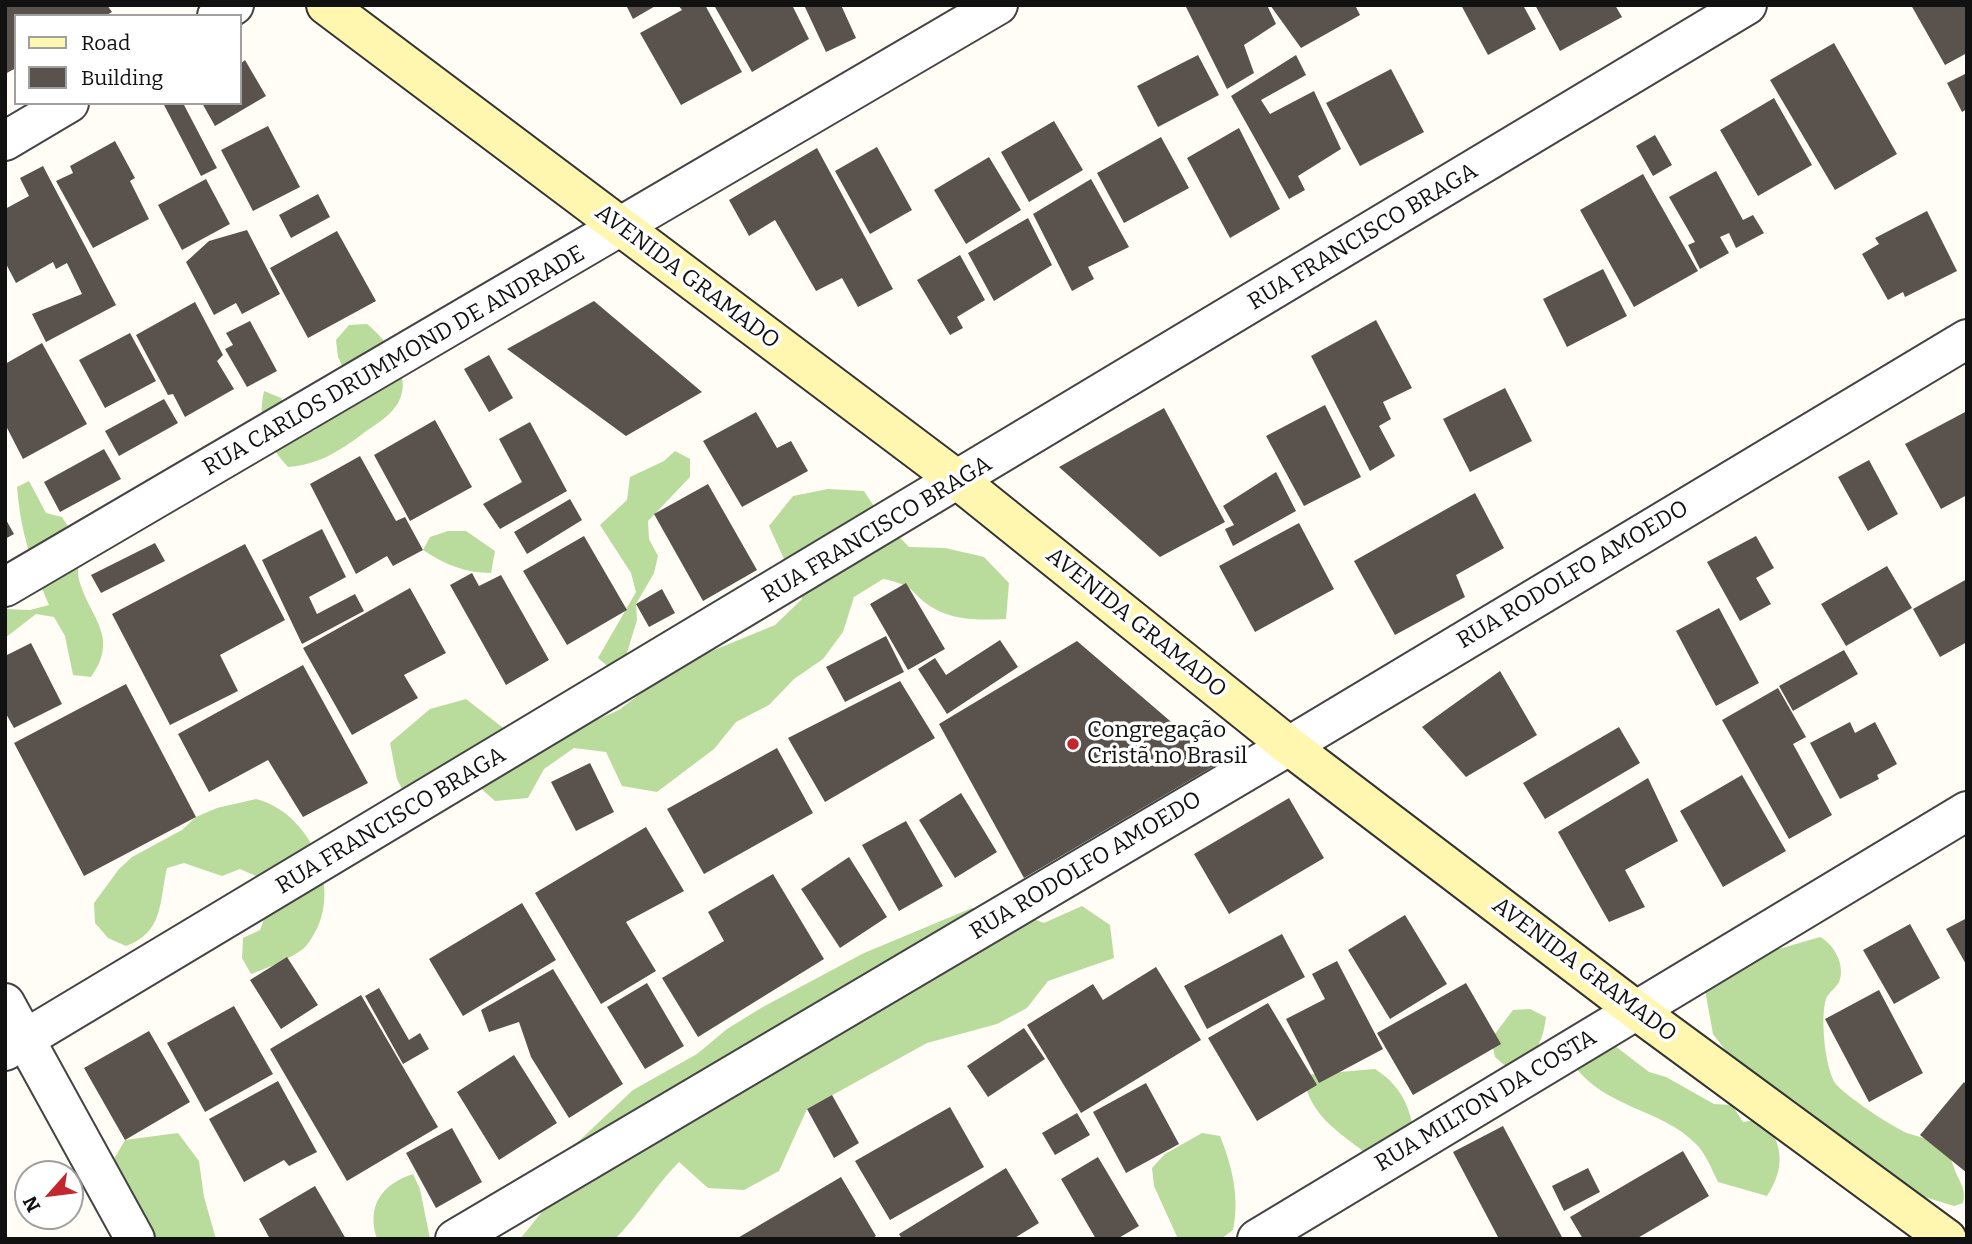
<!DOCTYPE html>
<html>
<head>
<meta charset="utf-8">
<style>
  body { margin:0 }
  #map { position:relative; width:1972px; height:1244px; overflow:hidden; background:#fffdf5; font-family:Bitter,serif }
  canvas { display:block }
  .frame { position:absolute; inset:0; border:7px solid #111; pointer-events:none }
  .legend { position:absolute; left:14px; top:14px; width:228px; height:91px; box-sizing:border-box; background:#fff; border:2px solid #a0a0a0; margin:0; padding:9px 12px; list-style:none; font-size:21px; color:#111 }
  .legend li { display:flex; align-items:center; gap:14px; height:35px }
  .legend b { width:35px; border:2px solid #a0a0a0 }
  .north { position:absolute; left:14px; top:1160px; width:70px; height:70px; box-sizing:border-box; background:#fff; border:2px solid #a0a0a0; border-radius:50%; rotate:242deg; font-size:19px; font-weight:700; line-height:28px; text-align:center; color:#111 }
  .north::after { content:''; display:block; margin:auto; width:24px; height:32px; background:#c4262e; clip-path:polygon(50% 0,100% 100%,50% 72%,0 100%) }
</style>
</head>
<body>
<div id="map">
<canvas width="1972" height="1244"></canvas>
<div class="frame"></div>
<ul class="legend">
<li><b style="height:9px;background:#fff6b0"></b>Road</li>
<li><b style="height:19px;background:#5a524d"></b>Building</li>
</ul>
<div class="north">N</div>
</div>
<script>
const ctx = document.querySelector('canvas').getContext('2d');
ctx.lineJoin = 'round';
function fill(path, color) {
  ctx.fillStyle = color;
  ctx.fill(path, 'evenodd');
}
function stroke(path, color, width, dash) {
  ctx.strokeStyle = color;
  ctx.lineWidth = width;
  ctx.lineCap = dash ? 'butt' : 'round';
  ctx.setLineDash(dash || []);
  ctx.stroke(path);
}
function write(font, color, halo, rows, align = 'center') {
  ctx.font = font + ' Bitter,serif';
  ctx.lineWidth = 7;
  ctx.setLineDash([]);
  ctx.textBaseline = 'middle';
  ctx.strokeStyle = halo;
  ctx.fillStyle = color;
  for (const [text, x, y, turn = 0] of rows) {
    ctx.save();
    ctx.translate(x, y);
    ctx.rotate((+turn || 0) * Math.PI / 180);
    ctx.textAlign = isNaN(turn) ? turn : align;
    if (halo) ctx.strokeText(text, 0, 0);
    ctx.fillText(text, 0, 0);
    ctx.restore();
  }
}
const forest = new Path2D(`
  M367,324C387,340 414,376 398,403C390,417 374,425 361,435C338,452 317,465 288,467C266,442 257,424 264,391L281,398L296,429L314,431L355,393L338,357L336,340L349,325Z
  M675,451L690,459V477L648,521L649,539L658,556L654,573L636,604L637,620L626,656L612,670L598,658L636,592L631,573L600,525L627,500L630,477L664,461Z
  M29,481L46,513L62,517C69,528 77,539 78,552C79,562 77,570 79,580C90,618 120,637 91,677L73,675L65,636L54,617L36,614L5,638V609L30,610L49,605C31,562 21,534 17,487Z
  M828,489L864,491L883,520L909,547L945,548L984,557L1009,583L1006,619C982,620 957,621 935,609C910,595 919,586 883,579L854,597L843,632L823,659L794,679L769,705L736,722L714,749L657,792L622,786L606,752L574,748L544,769L528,798L495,801L469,778L450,808L414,813L397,779L390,743L430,709L466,699L520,741L553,739L619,710L678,665L775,625L802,599L769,526L793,496Z
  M448,531H466L495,551L491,573C465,573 444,564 423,550L430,537Z
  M256,799C315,814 348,899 305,947C295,957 265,969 251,974L242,958L243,938L260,930L267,911L269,889L256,876L240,869L222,876L184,863L167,868C159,902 164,932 126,946L108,938L95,923L94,903L119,869L132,857L182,830L196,817L217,808Z
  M1082,906L1110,925L1114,958L1048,981L1027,1008L997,1024L927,1043L807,1109L779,1171L744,1190L708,1188L679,1162C655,1186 639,1215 615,1239H520L546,1207L549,1163L580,1140L633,1090L697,1054L727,1029L761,1008L864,953L972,908L1010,910L1044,923Z
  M1820,937C1834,944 1846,966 1839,982C1836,988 1828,993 1826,999C1820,1017 1825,1068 1835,1083C1844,1095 1896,1130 1910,1134C1924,1138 1936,1141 1947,1153C1952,1159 1953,1166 1956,1173C1961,1184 1966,1190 1963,1203L1954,1206L1915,1194L1794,1100L1749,1073L1726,1051L1713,1034L1704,984L1731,963Z
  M1530,1009L1546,1017C1543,1043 1533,1061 1509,1069L1495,1057L1491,1039L1513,1010Z
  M1606,1039L1649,1072L1666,1077L1714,1104L1732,1105L1743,1122L1763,1119C1784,1145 1785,1168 1767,1196L1718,1182C1712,1170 1706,1154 1696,1144C1661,1108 1605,1109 1573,1064Z
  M1375,1069C1397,1083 1408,1101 1413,1127L1366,1153C1338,1132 1307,1113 1304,1075Z
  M178,1133L199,1161L204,1197L216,1239H147L125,1198L114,1159L125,1140Z
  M1202,1133L1220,1136C1232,1166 1240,1198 1233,1230L1221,1239H1178L1154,1186L1152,1168L1165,1154Z
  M413,1174L420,1189L430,1239H377C366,1206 382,1184 413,1174Z`);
const building = new Path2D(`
  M5,5H107L112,12L105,16H16V68L5,74Z
  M626,5H657L633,19Z
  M678,5H705L742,72L681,105L640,33L682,10Z
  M718,5H792L809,39L752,72L715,7Z
  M804,5H841L856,38L826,52Z
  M1185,5H1267L1276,24L1244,45L1254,73L1227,89Z
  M1270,5H1355L1360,15L1301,48Z
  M1461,5H1523L1536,29L1488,55Z
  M1535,5H1615L1622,17L1560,51Z
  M1911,5H1967V53L1945,65Z
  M1834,43L1897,154L1835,190L1770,80Z
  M1198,55L1219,95L1158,127L1137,86Z
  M1296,55L1306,75L1261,100L1270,114L1314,91L1341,149L1298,176L1305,190L1289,199L1231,96Z
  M245,60L266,96L215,126L202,103H240V64Z
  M1391,69L1424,132L1360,166L1326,103Z
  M1967,73V109L1962,112L1947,83Z
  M1774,98L1812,165L1758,196L1720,130Z
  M163,103H183L217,168L201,176Z
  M1054,121L1083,170L1029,202L1001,152Z
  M268,126L300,187L253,211L221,150Z
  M1239,128L1280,209L1230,238L1187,158Z
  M1655,135L1672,165L1653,176L1636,146Z
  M1161,137L1189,188L1124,223L1097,173Z
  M115,141L135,178L130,181L149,219L93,248L56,181L73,173L70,166Z
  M877,147L912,210L870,234L835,171Z
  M817,148L893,289L858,307L842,278L816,291L775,220L749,236L729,200Z
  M989,157L1021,210L966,244L934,190Z
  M43,166L116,305L46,342L32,314L82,294L67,263L56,269L53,262L16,283L5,262V209L29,196L20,178Z
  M1716,171L1743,220L1753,215L1764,233L1736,248L1729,233L1720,237L1729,253L1700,269L1688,245L1695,242L1669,197Z
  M1643,174L1698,271L1634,307L1580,210Z
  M206,179L230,224L182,250L158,205Z
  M1091,179L1129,247L1088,267L1094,279L1072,291L1033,214Z
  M318,194L330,217L291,238L279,215Z
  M1927,211L1957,271L1905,297L1903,292L1888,300L1862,254L1879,244L1875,238Z
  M1028,218L1052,265L994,301L968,253Z
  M247,230L280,294L242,314L236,303L214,315L186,262L209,241Z
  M337,231L376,301L308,338L270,268Z
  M960,255L985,300L957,317L963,328L950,335L917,280Z
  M1603,269L1627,316L1567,347L1543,299Z
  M594,301L702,392L626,436L507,349Z
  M195,302L223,355L217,361L234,389L185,417L173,394L168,395L136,335Z
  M1376,320L1412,388L1383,402L1391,419L1379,426L1395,456L1370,471L1311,356Z
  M250,321L277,371L247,387L225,349L233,345L226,333Z
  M130,333L156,381L105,408L79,360Z
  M42,343L87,424L23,459L5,424V364Z
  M489,355L513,398L489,412L464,369Z
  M1505,388L1532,441L1470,472L1443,419Z
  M164,399L178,423L119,456L105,431Z
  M1325,405L1361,477L1304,506L1266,436Z
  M1164,408L1225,522L1160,557L1059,467Z
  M1967,411V495L1941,509L1905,444Z
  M756,412L777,448L791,441L808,471L742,507L703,441Z
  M435,420L472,487L410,521L374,455Z
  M530,422L567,491L500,529L483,504L522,482L499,439Z
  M104,449L121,479L60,512L44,482Z
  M360,456L396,521L405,517L423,550L393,566L387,556L356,574L310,484Z
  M1869,460L1898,514L1868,531L1838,477Z
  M1276,472L1296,511L1233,546L1225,529L1234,525L1223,506Z
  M708,484L757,570L703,601L654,514Z
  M1475,493L1504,548L1456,575L1465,597L1395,635L1354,561Z
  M570,499L582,520L527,554L514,532Z
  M5,518L14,534L5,539Z
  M1299,523L1334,589L1255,632L1219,566Z
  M322,529L346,577L309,597L317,614L355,594L364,611L302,644L262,560Z
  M584,536L627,610L567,645L523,571Z
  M1756,536L1774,568L1756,578L1771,604L1740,621L1707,562Z
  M155,543L165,561L101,593L91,575Z
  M245,544L285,620L220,655L238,691L170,725L112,614Z
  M1887,566L1912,608L1846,646L1821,604Z
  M472,573L479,586L501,575L549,660L506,685L450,585Z
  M1967,579V642L1940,657L1913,609Z
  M906,583L945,649L908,670L870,604Z
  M410,588L446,653L404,675L418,698L352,735L303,648Z
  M662,589L675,613L649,627L636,604Z
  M1719,608L1759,683L1716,706L1676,631Z
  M886,636L904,672L845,702L826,667Z
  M1000,640L1018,667L947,714L918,669L935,658L946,675Z
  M1077,641L1219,763L1024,878L939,724Z
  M31,643L62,704L14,728L5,712V656Z
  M1844,650L1858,674L1793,711L1779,686Z
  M303,665L368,783L303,817L268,760L209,792L178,734Z
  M1500,671L1537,735L1466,777L1422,727Z
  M900,681L935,738L825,802L788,738Z
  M126,684L196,817L84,876L14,743Z
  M1778,688L1806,737L1793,744L1832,815L1789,839L1722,720Z
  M1850,722L1855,733L1875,722L1897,764L1877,775L1879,779L1840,799L1810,743Z
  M1619,727L1640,763L1545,819L1523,783Z
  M777,748L813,813L704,874L667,809Z
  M590,763L614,812L576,831L551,782Z
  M1742,775L1786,851L1723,887L1680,811Z
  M1648,778L1678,841L1625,870L1645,907L1609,922L1558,832Z
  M961,793L997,852L955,878L919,820Z
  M1289,798L1324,858L1229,914L1194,854Z
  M906,821L943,886L899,911L862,845Z
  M646,827L684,891L626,922L656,971L601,1004L535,893Z
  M849,857L887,917L840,948L801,889Z
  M773,874L824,959L698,1037L662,978L724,941L708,912Z
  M522,903L556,960L463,1016L429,959Z
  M1405,915L1447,984L1390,1019L1348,950Z
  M1967,918V966L1946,929Z
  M1910,924L1940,978L1894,1004L1863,950Z
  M1282,934L1305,977L1207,1029L1184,986Z
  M287,957L318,1005L281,1029L250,980Z
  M1337,961L1383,1049L1319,1083L1286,1019L1325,999L1312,974Z
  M1156,967L1201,1040L1081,1113L1027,1025L1093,984L1103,1000Z
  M553,969L623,1084L569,1118L531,1057L519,1022L489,1032L481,1010Z
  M647,983L684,1046L645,1069L607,1007Z
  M1466,983L1501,1044L1413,1095L1377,1033Z
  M379,988L409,1040L420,1033L429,1049L403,1064L365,996Z
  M1879,990L1923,1073L1869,1102L1825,1019Z
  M361,995L438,1127L347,1181L270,1049Z
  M1268,1003L1317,1085L1257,1121L1208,1038Z
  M234,1006L273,1074L205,1112L167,1043Z
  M1024,1028L1045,1059L988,1097L967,1066Z
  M149,1031L190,1102L125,1140L84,1068Z
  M514,1055L557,1123L499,1160L457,1092Z
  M278,1081L317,1152L289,1166L284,1160L244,1182L209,1119Z
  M1964,1082L1967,1085V1173L1920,1135Z
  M1146,1083L1179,1144L1126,1173L1093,1112Z
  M832,1095L859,1143L834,1158L807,1109Z
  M950,1107L984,1167L890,1220L855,1161Z
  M1077,1113L1090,1135L1055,1155L1042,1133Z
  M1503,1126L1563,1239H1499L1453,1152Z
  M452,1128L482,1182L436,1208L406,1153Z
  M1683,1151L1709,1196L1636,1239H1583L1570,1217Z
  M1098,1157L1139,1226L1117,1239H1096L1061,1179Z
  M1006,1168L1039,1223L1013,1239H902L899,1234Z
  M1588,1168L1600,1192L1564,1211L1552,1186Z
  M841,1177L876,1236L871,1239H736Z
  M315,1186L346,1239H270L259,1219Z`);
const street = new Path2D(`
  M217,16L234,5
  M5,141L69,103
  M5,587L998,5
  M5,1003L135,1239
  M5,1051L1747,5
  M455,1239L1289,746L1967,339
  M1257,1239L1967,811`);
const secondary = new Path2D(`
  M326,5L959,481L1289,746L1637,1011L1947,1239`);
const markers = [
  [1073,744,7,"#c4262e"]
];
const streetNames = [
  ["RUA FRANCISCO BRAGA",1363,237,-31],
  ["AVENIDA GRAMADO",687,277,37],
  ["RUA CARLOS DRUMMOND DE ANDRADE",394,361,-30],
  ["RUA FRANCISCO BRAGA",877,530,-31],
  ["RUA RODOLFO AMOEDO",1573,575,-31],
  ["AVENIDA GRAMADO",1136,623,39],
  ["RUA FRANCISCO BRAGA",391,821,-31],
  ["RUA RODOLFO AMOEDO",1086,866,-31],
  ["AVENIDA GRAMADO",1584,970,37],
  ["RUA MILTON DA COSTA",1486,1101,-31]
];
const poiNames = [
  ["Congregação",1087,731],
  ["Cristã no Brasil",1087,757]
];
fill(forest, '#b9dc9c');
fill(building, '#5a524d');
stroke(street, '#444', 42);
stroke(secondary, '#333', 42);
stroke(street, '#fff', 38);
stroke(secondary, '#fff6b0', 38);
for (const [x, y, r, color] of markers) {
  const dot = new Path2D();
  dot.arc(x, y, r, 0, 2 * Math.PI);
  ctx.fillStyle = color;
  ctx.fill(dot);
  stroke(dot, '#fff', 2.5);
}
write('23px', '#111', '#fff', streetNames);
write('23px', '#111', '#fff', poiNames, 'left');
</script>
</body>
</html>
